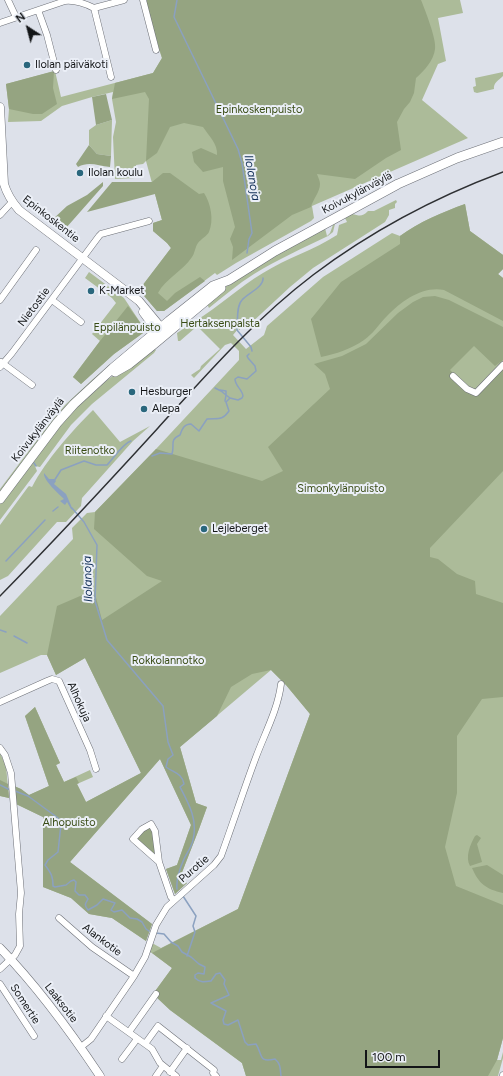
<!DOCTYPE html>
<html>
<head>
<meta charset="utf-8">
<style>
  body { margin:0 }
  #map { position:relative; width:503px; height:1076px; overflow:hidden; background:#dde1ea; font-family:Figtree,sans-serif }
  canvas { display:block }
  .north { position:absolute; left:8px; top:8px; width:40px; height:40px; -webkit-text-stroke:3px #ebeff7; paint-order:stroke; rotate:324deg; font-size:11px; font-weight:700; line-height:16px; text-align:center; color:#131517 }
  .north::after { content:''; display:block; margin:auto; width:14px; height:18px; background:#131517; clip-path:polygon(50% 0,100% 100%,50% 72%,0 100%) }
  .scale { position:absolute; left:365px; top:1050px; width:75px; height:18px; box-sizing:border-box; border:2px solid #131517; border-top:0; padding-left:5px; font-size:12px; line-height:14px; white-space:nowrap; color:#131517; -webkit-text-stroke:3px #ebeff7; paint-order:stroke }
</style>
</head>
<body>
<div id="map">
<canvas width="503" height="1076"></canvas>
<div class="north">N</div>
<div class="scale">100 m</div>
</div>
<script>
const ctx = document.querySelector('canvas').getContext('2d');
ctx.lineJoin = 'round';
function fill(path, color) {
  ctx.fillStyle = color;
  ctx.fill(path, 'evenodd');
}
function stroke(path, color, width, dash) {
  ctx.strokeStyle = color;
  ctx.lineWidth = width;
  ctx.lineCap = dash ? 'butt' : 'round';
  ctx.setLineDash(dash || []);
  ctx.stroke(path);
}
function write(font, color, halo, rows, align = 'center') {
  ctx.font = font + ' Figtree,sans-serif';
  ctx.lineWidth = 4;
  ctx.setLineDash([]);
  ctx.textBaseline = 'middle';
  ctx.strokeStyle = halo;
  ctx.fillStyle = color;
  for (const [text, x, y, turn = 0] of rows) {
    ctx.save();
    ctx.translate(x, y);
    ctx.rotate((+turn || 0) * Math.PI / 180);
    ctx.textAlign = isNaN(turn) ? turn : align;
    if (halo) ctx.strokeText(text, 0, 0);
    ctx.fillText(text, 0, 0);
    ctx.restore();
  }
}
const green = new Path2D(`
  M147,0H460L463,13L438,18L446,61L438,64L422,100L468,138L312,206L314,218L311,221L236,263L217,275L215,273L164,311H157L139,290L171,248L167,243L153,231V223L162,220L146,161L143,164L136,165L135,178L115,179L113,137L116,122L112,99L113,92L92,97L62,106L41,121L8,122L9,109L6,84L55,71L61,97L153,73L162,58L158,47Z
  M503,72V76C499,80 493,83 494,89L477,93L474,92L473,87L476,86L475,78Z
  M112,120L111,156L97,154L89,145V130L96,125Z
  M396,200L397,202L395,204V208L389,210V215L385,222L313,268L290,287L248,326L244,327V323L240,326V330L238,329L233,335L246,349L264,335L267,326L323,277L392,233L400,236C419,222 443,212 465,204L470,231L503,255V269L498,274L503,278V1038L497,1060H501L503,1052V1058L498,1076H246L242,1063L170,1010L153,994L172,968L152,953L149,952L152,943L161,948L238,909L310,714L286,685L271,670L180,747L196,803L207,807L199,829L179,880L187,883L175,894L166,869L177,865L191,825L160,759L70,862L152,924L146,941L112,918L89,914L71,898L43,887V817L16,804L14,786L21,789L29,795L49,786L25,716L35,707L60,763L56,765L64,782L90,770L93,777L77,784L86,802L141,773L85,658L56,675L47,655H41L0,673V616L73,539L72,528L87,513L95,512L156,449L239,360V351L231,343L225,345L194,378L191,375L200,369L201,366L220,349L199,328L195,321C219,307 239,287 263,273C287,258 314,250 337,235L339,225L347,222L345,218L352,214C360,216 362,217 368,211H374Z
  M335,224L333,232L328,236C303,248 277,260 254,274C238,284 224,296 209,308L207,304C236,272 287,249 325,228L327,236L330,233L333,225Z
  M89,272L124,298L144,328L143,333L114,354L81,384L73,377L100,341L92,334L116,303L112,298L85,278Z
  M192,323L195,328L180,341H178L177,333Z
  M153,347L156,350L154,353L92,404L71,425L40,467L35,466L37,471L0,520V504L58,426L92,391Z
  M113,362L0,494V489L46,428L65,405L93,379Z
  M93,410L120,442L150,426L133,441L82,498L81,506L66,522H57L8,576L0,580V525L28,487L29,486L32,487C46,460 72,431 93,410Z
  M0,753L6,766L9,798L0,796Z`);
const forest = new Path2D(`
  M147,0H421C425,10 437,40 435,49C434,60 424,71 416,78L414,93L410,102L404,109L397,122L401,150L386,158L355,179L317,174C318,177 320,181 320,184C320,192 313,199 311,207L292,215L232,260L233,247L230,239L235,227L223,181V167L203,172L194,162L192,152L201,148L217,155C218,144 209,136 203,127L184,123L170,127L157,153L146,161L149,99L145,92L112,99L115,83L153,73L162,58L146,2Z
  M54,71L53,88L57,104L42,114H33L9,109L6,84Z
  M106,94L112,120L96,125L92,97Z
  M89,145L97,154L111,156L110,167C98,166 89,161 78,167L76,164Z
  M163,173H170L199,194L204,193C211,204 214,220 209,232C207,236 201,239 198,243C195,247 195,253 192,257C183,271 165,279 158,293L167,301L175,293L200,277L205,281L164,311H157L139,290L171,248L167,243L153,231V223L162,220L155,194L87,212L112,182H152Z
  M103,182V186L66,228L52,220L67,206L87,195Z
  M465,204L470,231L503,255V269L498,274L503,278V321L444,290C422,286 402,301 387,316C379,324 373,334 364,340C351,349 336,354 321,357L311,319L341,282L400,244V236C419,222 443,212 465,204Z
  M435,296L449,300L503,327V360L495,366L474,346L450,370L469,389L479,393L503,369V471L430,548V557L438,559L457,574L475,581L476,594L503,603V697L482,699L457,736V793L445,847L456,886L503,905V1038L497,1060L488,1076H246L242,1063L170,1010L153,994L172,968L152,953L238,909L310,714L286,685L271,670L252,674L231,687L217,716L180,747L196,803L207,807L199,829L179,880L187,883L175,894L166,869L177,865L191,825L160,759L70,862L152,924L146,941L112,918L89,914L71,898L43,887V817L16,804L14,786L21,789L29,795L49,786L25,716L35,707L60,763L56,765L64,782L76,777L79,783L77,784L86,802L141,773L85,658L56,675L47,655L57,606L94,590L102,620L162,581L147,576L94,529L95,512L156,449L262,481L283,471L268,447L330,389L325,374L314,364L342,356L366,344L398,313L413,302L423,297Z
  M128,306L144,328L143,333L114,354L81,384L73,377L100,341Z
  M0,780L8,784L9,798L0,796Z
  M147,828H150L153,831L156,854L154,856L138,842V837Z
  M477,835L481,838L477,844L482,862L470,866C465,857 470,845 475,836Z
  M487,865L503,875V893C486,889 479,884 472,868Z`);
const water = new Path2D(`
  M44,473L49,479H54L56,481L54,484L66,494L73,510L71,509L67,502L65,505L60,501L64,499C58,493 43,480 44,473Z`);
const stream = new Path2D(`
  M177,0L174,17L238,149L242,163L252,233L249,239L247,253
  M252,351L251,347L237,330C238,321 236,306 242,300C248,293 264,287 263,278
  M215,388L221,391L226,395L225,401
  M220,390L226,391V395L230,398
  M152,456L160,453L172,454C175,444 169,440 180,435C182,429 184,424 191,424L199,431L207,419C218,418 222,421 229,411L226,402L230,398L238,400L242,398L243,396C242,389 235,386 235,379L238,377L247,379L256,371L255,366L248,358L247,356L249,354
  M34,463L36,466
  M54,481L61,470L84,461L96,465H107C114,458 123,443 131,441
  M72,508L84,522L97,545L95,601L107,640L163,706L168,742L173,755L168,759L166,767C174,773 182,773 184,784L180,787C189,804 198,820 193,840C192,846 187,853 184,859C180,868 176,880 177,889
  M53,511L58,507
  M6,561L45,520
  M0,630L6,632
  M14,636L27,643
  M0,785L10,790
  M15,791L28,796L58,818L61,824L58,852L48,860L45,865C51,873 53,876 53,886L55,887L66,885L71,881L74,880L76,882L75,891L79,895H85L88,899C85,904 84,905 88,910L97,905L103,899L115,903L111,910L114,912L122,910L130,918L137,919L142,922L146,929L149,931
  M183,896L196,916L193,926L195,932L187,956
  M156,933L164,934L171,942L178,946L182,952L191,957L199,964L205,967L204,974L198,973L195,975V978C200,983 205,982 211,981L216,974L220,973L225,980L224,984L229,995L211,1003L226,1011L223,1020L224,1024L228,1025L238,1020L245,1042L248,1045L256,1044C263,1055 258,1063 275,1059C281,1064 280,1069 281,1076`);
const street = new Path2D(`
  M8,0L16,17
  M143,0L156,50
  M94,8L111,77
  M38,10L47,35L56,70
  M0,23L65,1C75,0 84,3 94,8L124,0
  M0,215L12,202
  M0,300L36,250
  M52,300L81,322
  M1,362L32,385
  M0,367L12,353L99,236L101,234L149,221
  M453,376L467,389L476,393L503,365
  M0,702L47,681L52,679L59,681L90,750L96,769
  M0,748L5,755L11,773L21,893L19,914L20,946L15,955L0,969
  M159,862L133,839L142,829L151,824L155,831L159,862L171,897L174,900
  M59,918L92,947L134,976
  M0,984L34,1036
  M106,1016L152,1049L160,1063L176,1076
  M129,1032L156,994
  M145,1044L158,1026L214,1070L213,1073L216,1076
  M81,1047L91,1039L134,976L145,957L156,925L167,907L214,865L221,856C233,823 244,789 256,757C265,733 278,709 281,684
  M122,1059L137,1039
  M170,1072L187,1048
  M156,1076L163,1066
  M503,1076V1075`);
const secondary = new Path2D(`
  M0,107L4,184C7,194 12,202 19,210L139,301L164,331
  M143,312L160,335
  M0,948C38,987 70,1031 100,1076`);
const primary = new Path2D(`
  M115,372L129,364L154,344L221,288
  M0,499L57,423L74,404L113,368L169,321L213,286L229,280L275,251L398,184L457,158L503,142`);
const rail = new Path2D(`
  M0,596C54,541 106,485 158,428C206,375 255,319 313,275C370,232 436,197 503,172`);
const markers = [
  [27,65,4,"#2a677d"],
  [80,173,4,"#2a677d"],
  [91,291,4,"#2a677d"],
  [132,392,4,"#2a677d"],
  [144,409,4,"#2a677d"],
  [204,529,4,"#2a677d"]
];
const poiNames = [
  ["Ilolan päiväkoti",35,65],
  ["Ilolan koulu",88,173],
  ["K-Market",99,291],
  ["Hesburger",140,392],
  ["Alepa",152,409],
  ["Lejleberget",212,529]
];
const parkNames = [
  ["Epinkoskenpuisto",259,110],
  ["Hertaksenpalsta",220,324],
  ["Eppilänpuisto",127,328],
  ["Riitenotko",90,451],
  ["Simonkylänpuisto",341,489],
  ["Rokkolannotko",168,661],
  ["Alhopuisto",69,823]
];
const streetNames = [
  ["Koivukylänväylä",357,193,-28],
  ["Epinkoskentie",51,219,38],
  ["Nietostie",34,307,-53],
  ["Koivukylänväylä",38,430,-52],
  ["Alhokuja",79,702,66],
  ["Purotie",194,869,-41],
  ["Alankotie",102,940,37],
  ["Laaksotie",61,1003,52],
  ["Somertie",25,1004,57]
];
const waterNames = [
  ["Ilolanoja",252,178,80],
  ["Ilolanoja",88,579,-92]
];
fill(green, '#acbb99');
fill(forest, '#95a481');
fill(water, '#8ba1c0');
stroke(stream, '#8ba1c0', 1.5);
stroke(street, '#6c6f76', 7);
stroke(secondary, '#6c6f76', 9);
stroke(primary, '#6c6f76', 10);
stroke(street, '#fff', 6);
stroke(secondary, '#fff', 8);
stroke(primary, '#fff', 9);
stroke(rail, '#2e3033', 1.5);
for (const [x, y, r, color] of markers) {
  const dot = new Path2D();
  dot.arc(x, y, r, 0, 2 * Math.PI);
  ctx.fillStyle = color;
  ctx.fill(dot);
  stroke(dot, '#ebeff7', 1.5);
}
write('11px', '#131517', '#ebeff7', poiNames, 'left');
write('11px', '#384b14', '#ebeff7', parkNames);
write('11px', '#131517', '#ebeff7', streetNames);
write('italic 12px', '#0e2c55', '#ebeff7', waterNames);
</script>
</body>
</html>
